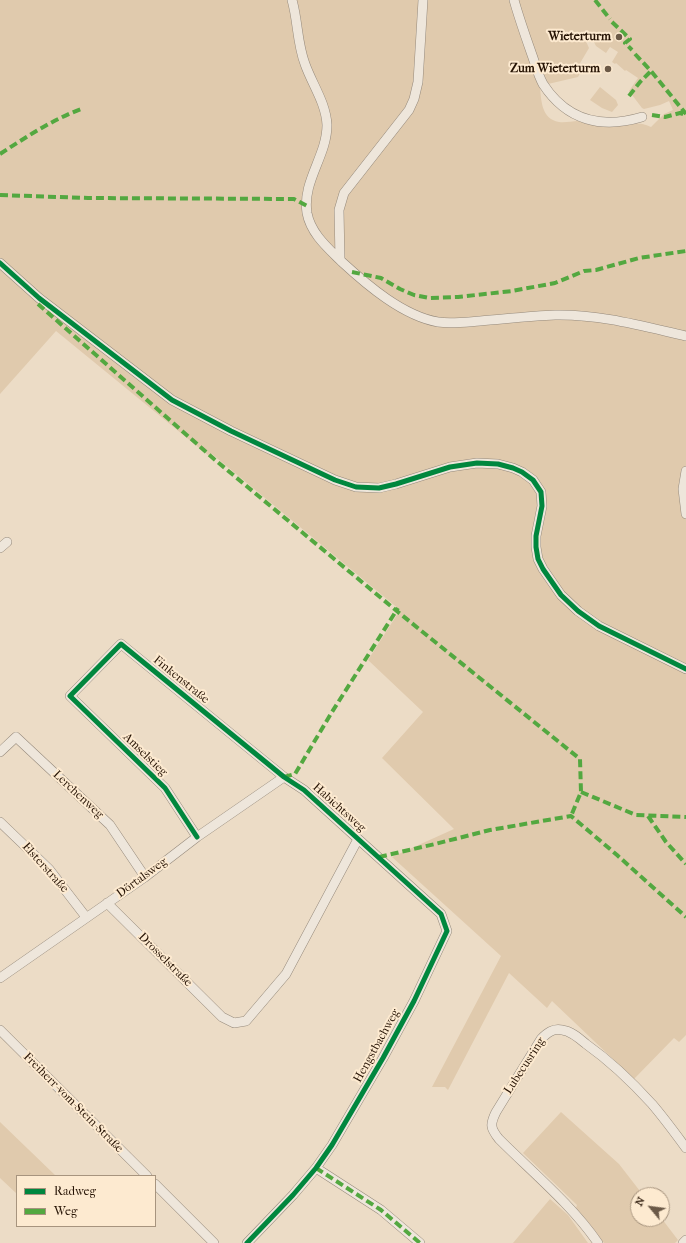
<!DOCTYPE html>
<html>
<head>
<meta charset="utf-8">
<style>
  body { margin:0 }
  #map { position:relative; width:686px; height:1243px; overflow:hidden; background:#ecdcc6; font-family:"IM FELL French Canon",serif }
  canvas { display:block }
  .legend { position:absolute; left:16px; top:1175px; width:140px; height:52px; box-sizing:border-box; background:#fdead0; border:1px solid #a7947e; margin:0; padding:5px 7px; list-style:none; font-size:12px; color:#251203 }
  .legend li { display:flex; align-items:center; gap:8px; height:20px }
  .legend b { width:20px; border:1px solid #a7947e }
  .north { position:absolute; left:630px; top:1187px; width:40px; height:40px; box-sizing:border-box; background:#fdead0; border:1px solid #a7947e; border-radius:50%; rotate:299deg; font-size:11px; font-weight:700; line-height:16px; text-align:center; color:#251203 }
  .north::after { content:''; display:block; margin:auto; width:14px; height:18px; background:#6b5947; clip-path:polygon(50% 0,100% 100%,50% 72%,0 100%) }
</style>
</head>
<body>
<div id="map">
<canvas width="686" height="1243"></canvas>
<ul class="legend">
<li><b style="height:5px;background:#00873e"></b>Radweg</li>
<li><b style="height:5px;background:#53a840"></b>Weg</li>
</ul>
<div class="north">N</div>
</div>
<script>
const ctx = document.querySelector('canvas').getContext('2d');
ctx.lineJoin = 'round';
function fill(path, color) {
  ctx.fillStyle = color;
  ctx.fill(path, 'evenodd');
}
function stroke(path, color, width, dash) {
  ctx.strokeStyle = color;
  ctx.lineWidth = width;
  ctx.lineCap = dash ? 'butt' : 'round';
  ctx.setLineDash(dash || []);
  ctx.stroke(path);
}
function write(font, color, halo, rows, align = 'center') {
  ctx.font = font + ' "IM FELL French Canon",serif';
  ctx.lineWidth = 4;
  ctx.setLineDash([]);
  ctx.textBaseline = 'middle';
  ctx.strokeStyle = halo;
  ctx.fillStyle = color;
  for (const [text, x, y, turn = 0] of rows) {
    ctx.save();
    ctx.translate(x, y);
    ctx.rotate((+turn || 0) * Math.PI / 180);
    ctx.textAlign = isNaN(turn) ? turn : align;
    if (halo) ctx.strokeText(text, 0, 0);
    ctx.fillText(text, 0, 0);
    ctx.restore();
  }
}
const green = new Path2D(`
  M0,0H686V1035L679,1042L674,1038L634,1079L552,1001L547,1008L509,973L448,1090L445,1087H432L501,956L392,857L454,829L382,758L423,712L368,660L400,610L212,454L209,456L56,331L0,394ZM590,34L596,46L606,53L610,47L618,52L612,62L615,64L616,63L625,71L626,70L638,78L629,91L642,108L644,109L660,105L669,101L673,110L664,114L651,127C638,120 620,125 606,125C596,124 587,122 578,121C572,121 565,123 559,122C541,119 541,99 540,85L548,84L578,77L583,67L579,65L589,48L584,37Z
  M600,87L616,100L618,105L612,112L602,108L590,100Z
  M561,1112L619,1164L643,1195H638V1219H662L678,1240L675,1243H604L576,1208L577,1205L523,1153Z
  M0,1122L56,1176H17V1194L0,1178Z
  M550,1199L568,1215L588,1243H513Z`);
const street = new Path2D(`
  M292,0C298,21 297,43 305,64C312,84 326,103 327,125C327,156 302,181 307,213C311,234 328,248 342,262C367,285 403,316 438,322C451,324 466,322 480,321C505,319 530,316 555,315C600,314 642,326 686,336
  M514,0C519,18 525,35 531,52C535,63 538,75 543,84C567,121 602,129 642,117
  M340,260L339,210L344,193L409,110L414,99L418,82L423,0
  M0,263L39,298L172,400L231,431L335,480L356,487L379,488L396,484L450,467L477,463L498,464L513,468L522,472L533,480L541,492L542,506L536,536V547L538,559L543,569L561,595L578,611L599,626L686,669
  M686,471L683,489L686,514
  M0,548L7,542
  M0,752L16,737L110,825L145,877
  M0,822L49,869L86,917
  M197,837L165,788L70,696L121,644L284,777L304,790L441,914L447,931L414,1001L383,1058L332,1145L316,1168L293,1195L247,1243
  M107,903L222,1017L234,1023L246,1021L286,974L358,839
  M0,978L145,877L197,837L284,777
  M0,1030L147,1176
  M316,1168L381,1210L420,1243
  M155,1184L214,1243
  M598,1243C571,1204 533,1173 499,1139C490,1128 490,1124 496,1112L541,1039C547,1033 553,1028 562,1030C571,1031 579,1038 586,1044C610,1061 632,1082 652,1104C664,1118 675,1133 686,1148
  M683,1243L686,1240`);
const quiet = new Path2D(`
  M595,0L610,19
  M612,22L630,39L625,43L632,50
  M635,54L651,71L686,114
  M629,96L640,82L651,71
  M652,115L665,117L680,113L686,115
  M0,154C26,137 52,120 81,109
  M0,195L88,198L294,199L307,206
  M352,272L381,278L400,289L414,295L430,298L458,297L512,291L555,283L584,271L596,270L639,258L686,251
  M38,304L214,459L398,612L580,759L581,792L571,816
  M284,777L295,774L332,712L398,608
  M581,792L636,815L686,817
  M648,816L666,842L686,864
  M379,857L435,844L490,830L571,816L617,855L686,917
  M316,1168L381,1210L420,1243`);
const cycleway = new Path2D(`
  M0,263L39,298L172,400L231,431L335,480L356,487L379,488L396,484L450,467L477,463L498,464L513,468L522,472L533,480L541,492L542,506L536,536V547L538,559L543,569L561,595L578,611L599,626L686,669
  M197,837L165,788L70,696L121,644L284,777L304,790L441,914L447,931L414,1001L383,1058L332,1145L316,1168L293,1195L247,1243`);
const markers = [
  [619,37,4,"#6b5947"],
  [608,69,4,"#6b5947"]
];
const poiNames = [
  ["Wieterturm",611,37],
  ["Zum Wieterturm",600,69]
];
const streetNames = [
  ["Finkenstraße",181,680,39],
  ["Amselstieg",145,755,44],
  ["Lerchenweg",78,795,43],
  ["Habichtsweg",339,808,42],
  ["Elsterstraße",45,868,48],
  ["Dörtalsweg",142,878,-36],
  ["Drosselstraße",165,960,45],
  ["Hengstbachweg",377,1046,-61],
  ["Lubecusring",525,1066,-57],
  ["Freiherr-vom-Stein-Straße",73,1103,45]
];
fill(green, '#e0caad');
stroke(street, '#95897b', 10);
stroke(street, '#eee6db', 9);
stroke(quiet, '#53a840', 4, [8, 4]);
stroke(cycleway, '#00873e', 5);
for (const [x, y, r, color] of markers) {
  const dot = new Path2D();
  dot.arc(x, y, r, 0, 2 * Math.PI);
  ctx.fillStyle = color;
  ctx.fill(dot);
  stroke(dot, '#fdead0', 1.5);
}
write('bold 12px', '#251203', '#fdead0', poiNames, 'right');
write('12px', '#251203', '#fdead0', streetNames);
</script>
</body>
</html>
